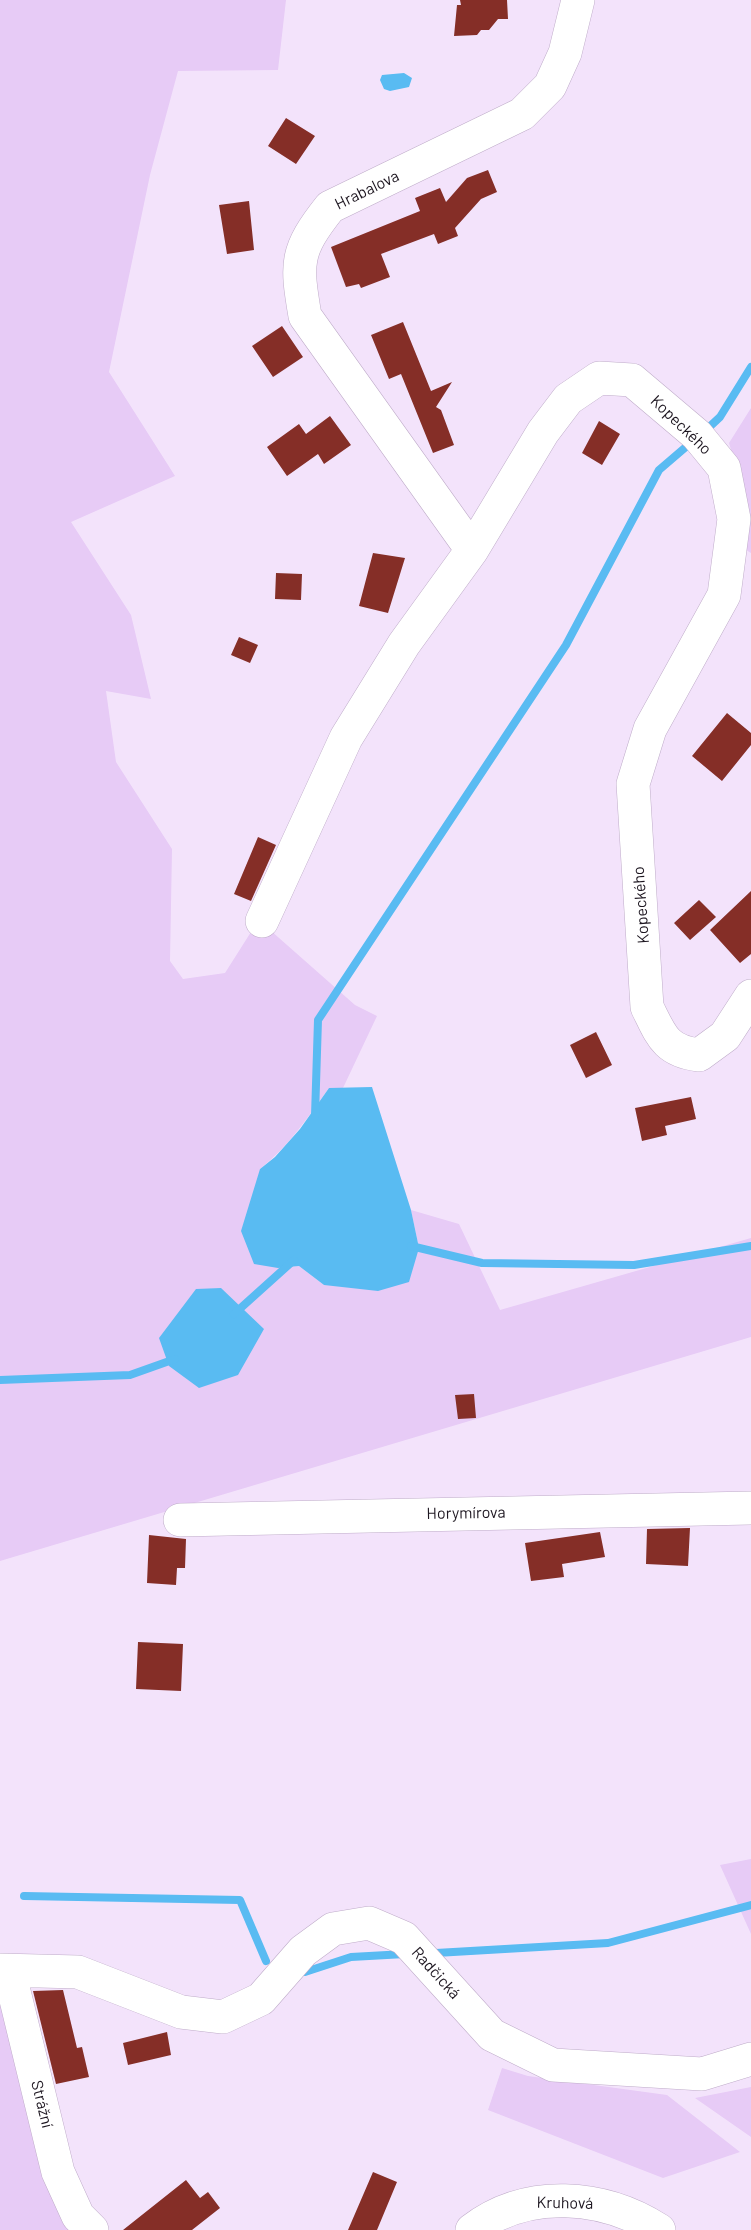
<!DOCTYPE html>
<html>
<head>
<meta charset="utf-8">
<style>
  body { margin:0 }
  canvas { display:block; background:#f3e3fb }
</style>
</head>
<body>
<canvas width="751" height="2230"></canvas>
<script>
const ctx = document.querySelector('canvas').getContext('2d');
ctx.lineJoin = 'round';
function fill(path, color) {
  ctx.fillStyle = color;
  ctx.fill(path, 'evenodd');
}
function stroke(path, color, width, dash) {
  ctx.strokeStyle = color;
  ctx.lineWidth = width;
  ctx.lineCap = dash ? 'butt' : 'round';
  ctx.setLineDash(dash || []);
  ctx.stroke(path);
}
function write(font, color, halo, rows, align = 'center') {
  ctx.font = font + ' Barlow,sans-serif';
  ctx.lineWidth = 6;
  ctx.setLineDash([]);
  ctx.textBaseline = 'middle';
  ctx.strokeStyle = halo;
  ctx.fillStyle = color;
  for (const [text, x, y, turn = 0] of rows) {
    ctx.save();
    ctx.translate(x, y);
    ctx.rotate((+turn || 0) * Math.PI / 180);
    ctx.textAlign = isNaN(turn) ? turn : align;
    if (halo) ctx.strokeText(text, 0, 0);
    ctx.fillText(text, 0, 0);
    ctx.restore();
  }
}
const green = new Path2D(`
  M0,0H286L278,70L178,71L150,175L109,372L175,476L71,522L131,615L151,699L106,691L116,762L172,849L170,961L183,979L225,973L263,913L270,930L355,1005L377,1016L343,1088H329C308,1117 289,1146 260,1169L278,1268L299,1266L324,1285L419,1248L411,1210L459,1224L500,1310L751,1238V1337L0,1561Z
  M751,408V553L741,547L745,495L729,443Z
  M751,1859V1934L720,1865Z
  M0,1990L90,2230H0Z
  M502,2068L528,2076L667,2095L740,2152L663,2178L488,2110Z
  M751,2087V2137L695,2098Z`);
const water = new Path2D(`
  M404,73L412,78L409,87L390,91L384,89L380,80L382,75Z
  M372,1087L411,1210L419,1248L409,1282L378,1291L324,1285L299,1266L278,1268L254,1264L241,1231L260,1169L275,1157L300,1129L329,1088Z
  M221,1288L264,1329L238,1375L199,1388L169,1366L159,1338L196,1289Z`);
const stream = new Path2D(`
  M705,431L720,417L751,367
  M315,1116L318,1020L566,645L659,470L694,440
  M411,1246L482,1263L634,1265L751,1246
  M234,1314L294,1260
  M0,1380L130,1375L175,1359
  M24,1896L240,1900L266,1961
  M436,1953L608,1943L751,1905
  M305,1972L351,1957L405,1954`);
const building = new Path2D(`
  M460,0H507L508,19H498L489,30H481L477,35L454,36L457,5H461Z
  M286,118L315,136L296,164L268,146Z
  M488,170L497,192L481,199L455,228L458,236L438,244L434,234L381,254L390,277L361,288L359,284L346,287L331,247L420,211L415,198L440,188L446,202L467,178Z
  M249,201L254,250L227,254L219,205Z
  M403,322L431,391L452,382L436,407L441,410L454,445L433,453L401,374L389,379L371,335Z
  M282,326L303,357L273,377L252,346Z
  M330,416L351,445L324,464L318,454L287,476L267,447L299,424L306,434Z
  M599,421L620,434L602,465L582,453Z
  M373,553L405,558L388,613L359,606Z
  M276,573L302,574L301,600L275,599Z
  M239,637L258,645L250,663L231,655Z
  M727,713L751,733V745L722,781L692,756Z
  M258,837L276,845L251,901L234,894Z
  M751,891V954L740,963L710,930Z
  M699,900L716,917L690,940L674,923Z
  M596,1032L612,1065L586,1078L570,1045Z
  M691,1097L696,1119L665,1126L667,1135L642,1141L635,1108Z
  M474,1394L476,1418L458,1419L455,1395Z
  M690,1528L688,1566L646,1564L647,1529Z
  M600,1532L605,1557L562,1564L564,1577L531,1581L525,1543Z
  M149,1535L186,1539L185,1568H177L176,1585L147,1583Z
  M138,1642L183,1644L181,1691L136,1689Z
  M63,1990L77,2048L82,2047L89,2077L56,2084L33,1991Z
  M167,2032L171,2055L128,2065L123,2043Z
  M373,2172L397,2182L377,2230H348Z
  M186,2180L200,2198L208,2192L220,2208L192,2230H123Z`);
const minor = new Path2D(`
  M472,550L305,316C296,263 295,251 330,207L522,114L550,86L565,53L578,0
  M262,921L346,738L404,644L472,550L543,432L568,399L599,378L632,380L697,435L724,468L734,519L724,595L650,729L633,784L647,1007C661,1035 665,1051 699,1055L725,1036L751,996
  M180,1520L751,1508
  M0,1970L78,1972L181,2012L223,2017L261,1999L303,1951L333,1929L369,1923L404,1938L492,2035L553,2065L702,2074L751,2059
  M9,1971L58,2172L78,2216L92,2230
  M472,2230C527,2188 603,2194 659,2230`);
const streetNames = [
  ["Hrabalova",367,190,-26],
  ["Kopeckého",681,425,44],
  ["Kopeckého",641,905,-94],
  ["Horymírova",466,1513,-1],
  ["Radčická",436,1973,48],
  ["Strážní",42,2104,76],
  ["Kruhová",565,2203,1]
];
fill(green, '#e7cbf6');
fill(water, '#59bbf2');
stroke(stream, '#59bbf2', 8);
fill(building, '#852e27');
stroke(minor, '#bfacc9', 34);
stroke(minor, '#fff', 33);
write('16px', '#1d1620', '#fff', streetNames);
</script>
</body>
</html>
